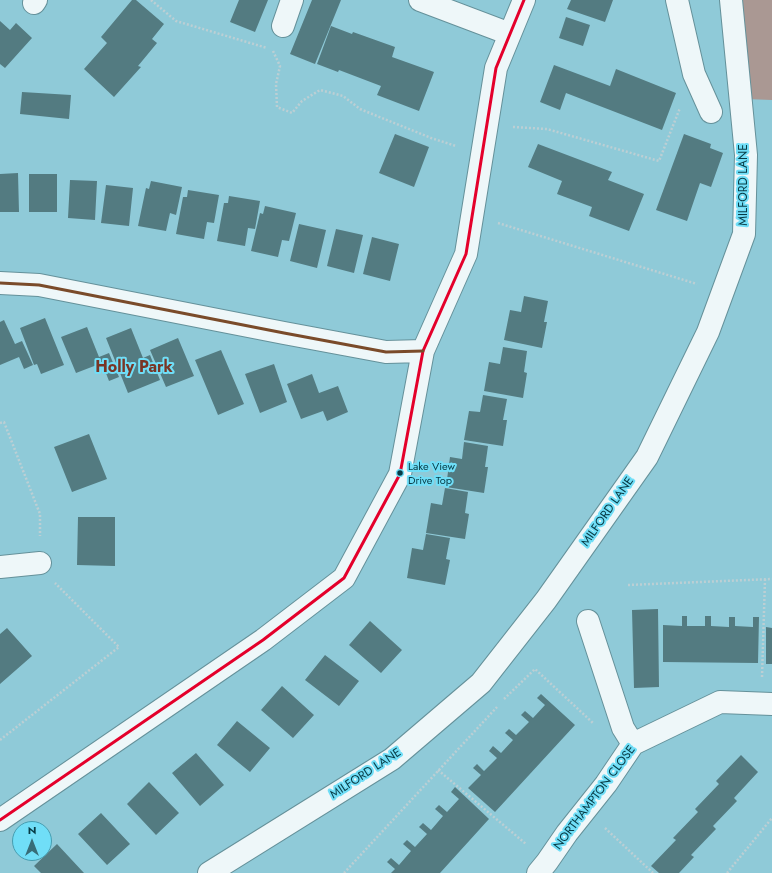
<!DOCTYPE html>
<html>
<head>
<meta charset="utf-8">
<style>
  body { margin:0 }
  #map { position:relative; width:772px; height:873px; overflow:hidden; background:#8fcad8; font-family:Jost,sans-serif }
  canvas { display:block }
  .north { position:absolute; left:12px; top:821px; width:40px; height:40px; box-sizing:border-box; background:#70def7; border:1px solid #469db0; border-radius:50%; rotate:0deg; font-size:11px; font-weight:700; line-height:16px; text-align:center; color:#073b45 }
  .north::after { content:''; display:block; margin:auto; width:14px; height:18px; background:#376d78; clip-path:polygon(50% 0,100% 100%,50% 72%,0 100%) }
</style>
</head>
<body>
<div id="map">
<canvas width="772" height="873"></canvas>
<div class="north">N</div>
</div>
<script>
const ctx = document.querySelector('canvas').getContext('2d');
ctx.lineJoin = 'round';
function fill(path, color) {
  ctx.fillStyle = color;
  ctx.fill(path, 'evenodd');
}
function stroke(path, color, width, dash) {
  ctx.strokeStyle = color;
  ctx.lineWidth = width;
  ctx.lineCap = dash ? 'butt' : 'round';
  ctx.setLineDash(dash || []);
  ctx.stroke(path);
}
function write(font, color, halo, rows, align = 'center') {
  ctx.font = font + ' Jost,sans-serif';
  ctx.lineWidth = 4;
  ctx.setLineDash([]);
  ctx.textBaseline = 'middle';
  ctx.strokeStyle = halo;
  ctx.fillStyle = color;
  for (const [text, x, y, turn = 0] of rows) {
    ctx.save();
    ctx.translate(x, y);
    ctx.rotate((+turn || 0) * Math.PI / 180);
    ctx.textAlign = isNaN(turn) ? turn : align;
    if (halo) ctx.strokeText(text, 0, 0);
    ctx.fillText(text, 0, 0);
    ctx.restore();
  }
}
const forest = new Path2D(`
  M736,0H772V100L746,99Z`);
const building = new Path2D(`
  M132,0H136L164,24L152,39L157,43L138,66L141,67L114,97L84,69L107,43L101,37Z
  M239,0H268L255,32L230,22Z
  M312,0H341L315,64L290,54Z
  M571,0H613L605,22L567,9Z
  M566,17L590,25L583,46L559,38Z
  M0,21L10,30L16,23L32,38L5,68L0,64Z
  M331,26L352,34L353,32L395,47L392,57L434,72L419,111L377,95L381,86L339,70L338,72L317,64Z
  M554,65L610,86L616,69L676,93L662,130L566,93L560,110L540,102Z
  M22,92L71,95L69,119L20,114Z
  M395,134L429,147L414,187L379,173Z
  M684,134L711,144L710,148L723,153L711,187L700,183L687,221L656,210Z
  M538,144L612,172L608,180L644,194L629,231L589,216L592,207L557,194L562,181L528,167Z
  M18,173L19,212H0V174Z
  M29,174H57V212H29Z
  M70,180L97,181L95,220L68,218Z
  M151,181L182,187L176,215L170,213L166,231L138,226L146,188L149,189Z
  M106,185L133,188L129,226L101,223Z
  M188,190L219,195L214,223L207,222L204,239L176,234L183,197H187Z
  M229,196L260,201L255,229L248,228L245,246L217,241L224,203H228Z
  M265,206L296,213L289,241L282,240L278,257L251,251L260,213L263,214Z
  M299,224L326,230L317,268L290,261Z
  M336,229L363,235L354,273L327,266Z
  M372,237L399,244L390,281L363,274Z
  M524,296L548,301L544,322H547L542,348L504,340L510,310L521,312Z
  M45,318L64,365L41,374L37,364L34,365L20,328Z
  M4,320L15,344L22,341L33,365L24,369L19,357L0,365V322Z
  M87,327L99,357L109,353L119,377L109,381L102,363L76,373L61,337Z
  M131,328L143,358L150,355L160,380L128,393L106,338Z
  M178,338L194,376L166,387L150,350Z
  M503,347L527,351L524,372L527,373L523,398L484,391L489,362L500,364Z
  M221,350L244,404L218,415L195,360Z
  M274,364L287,402L260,413L245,374Z
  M312,374L319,393L338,386L348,412L327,421L323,411L301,419L287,384Z
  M483,395L507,399L503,420H507L503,446L464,440L469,411L480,412Z
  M89,434L107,479L72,492L54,447Z
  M464,442L488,446L485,467H488L484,493L446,487L450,457L462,459Z
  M445,488L468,492L465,513L469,514L465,539L426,533L431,503L442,505Z
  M78,517H115V566L77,565Z
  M426,534L450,538L446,559L450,560L445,585L407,578L412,548L423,550Z
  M658,609L659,687L634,688L632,610Z
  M682,616H687V626H705V616H711V626L729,627V617H735V626L753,627V617H759L758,663L663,662V625L682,626Z
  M370,621L402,650L381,673L349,645Z
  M766,627L772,628V664H766Z
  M7,628L32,656L0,684V634Z
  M325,655L359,681L339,706L305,680Z
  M282,686L314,715L293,738L261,710Z
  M541,694L575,725L495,812L468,788L481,775L473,768L477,764L484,771L497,758L489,751L493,746L501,753L513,740L505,733L509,729L516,735L529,722L521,715L525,711L533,718L545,705L537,698Z
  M237,721L270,748L250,772L217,745Z
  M196,753L224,785L200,806L172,773Z
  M741,755L758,772L734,798L737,801L713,826L716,829L691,855L694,857L679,873H659L651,866L676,840L673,838L698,812L695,809L719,784L716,781Z
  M149,782L179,813L156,835L127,804Z
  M455,787L489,819L440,873H391L395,869L387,862L391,858L399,865L411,851L403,844L407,840L415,847L427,834L419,827L423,823L431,830L443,816L435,809L439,805L447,812L459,799L451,792Z
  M101,813L130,844L107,865L78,834Z
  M57,844L84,873H41L34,866Z`);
const path = new Path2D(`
  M151,0L176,21L267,48
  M273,51L280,66L276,84L277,107L292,113L302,101L320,90L343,96L360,109L431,138L456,146
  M513,127L547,129L659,161L680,108
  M498,223L697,284
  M0,423L4,422L40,514V536
  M628,585L772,579
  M762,677L765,579
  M504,699L535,669L593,723
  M0,740L119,647L55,583
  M438,770L526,844
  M605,828L653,873
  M344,873L497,707
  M727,873L772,818`);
const minor = new Path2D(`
  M420,0L510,34
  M677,0L694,74L711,112
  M34,3L36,0
  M283,26L292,0
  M0,283L39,285L284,333L386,352L423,351
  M0,567L40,563
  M588,621L623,728L633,744
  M0,820L263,640L344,578L400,474L423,351L466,254L496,68L524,0
  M209,873L392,759L481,683L546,600L647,457L708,332L744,234L746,155L731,0
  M538,873L547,862L567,833L606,784L633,744L720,702L772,704`);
const bus1 = new Path2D(`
  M0,820L263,640L344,578L400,474L423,351L466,254L496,68L524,0`);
const bus2 = new Path2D(`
  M0,283L39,285L284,333L386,352L423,351`);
const markers = [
  [400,473,3.5,"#073b45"]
];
const busNames = [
  ["Lake View",408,467],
  ["Drive Top",408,481]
];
const streetNames = [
  ["MILFORD LANE",744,185,-90],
  ["MILFORD LANE",608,512,-55],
  ["MILFORD LANE",366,774,-33],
  ["NORTHAMPTON CLOSE",595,798,-53]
];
const districtNames = [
  ["Holly Park",134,368]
];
fill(forest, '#aa9893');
fill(building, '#537b81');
stroke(minor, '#65919a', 24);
stroke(path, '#bccfd4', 2.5, [2, 2]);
stroke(minor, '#eef7f9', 22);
stroke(bus1, '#e4002b', 3);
stroke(bus2, '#7a4b2a', 3);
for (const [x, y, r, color] of markers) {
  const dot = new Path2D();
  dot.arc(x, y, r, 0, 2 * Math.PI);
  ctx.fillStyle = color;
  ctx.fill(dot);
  stroke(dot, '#70def7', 1.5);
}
write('11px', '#073b45', '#70def7', busNames, 'left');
write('12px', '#073b45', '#70def7', streetNames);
write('bold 16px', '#793525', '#70def7', districtNames);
</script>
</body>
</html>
